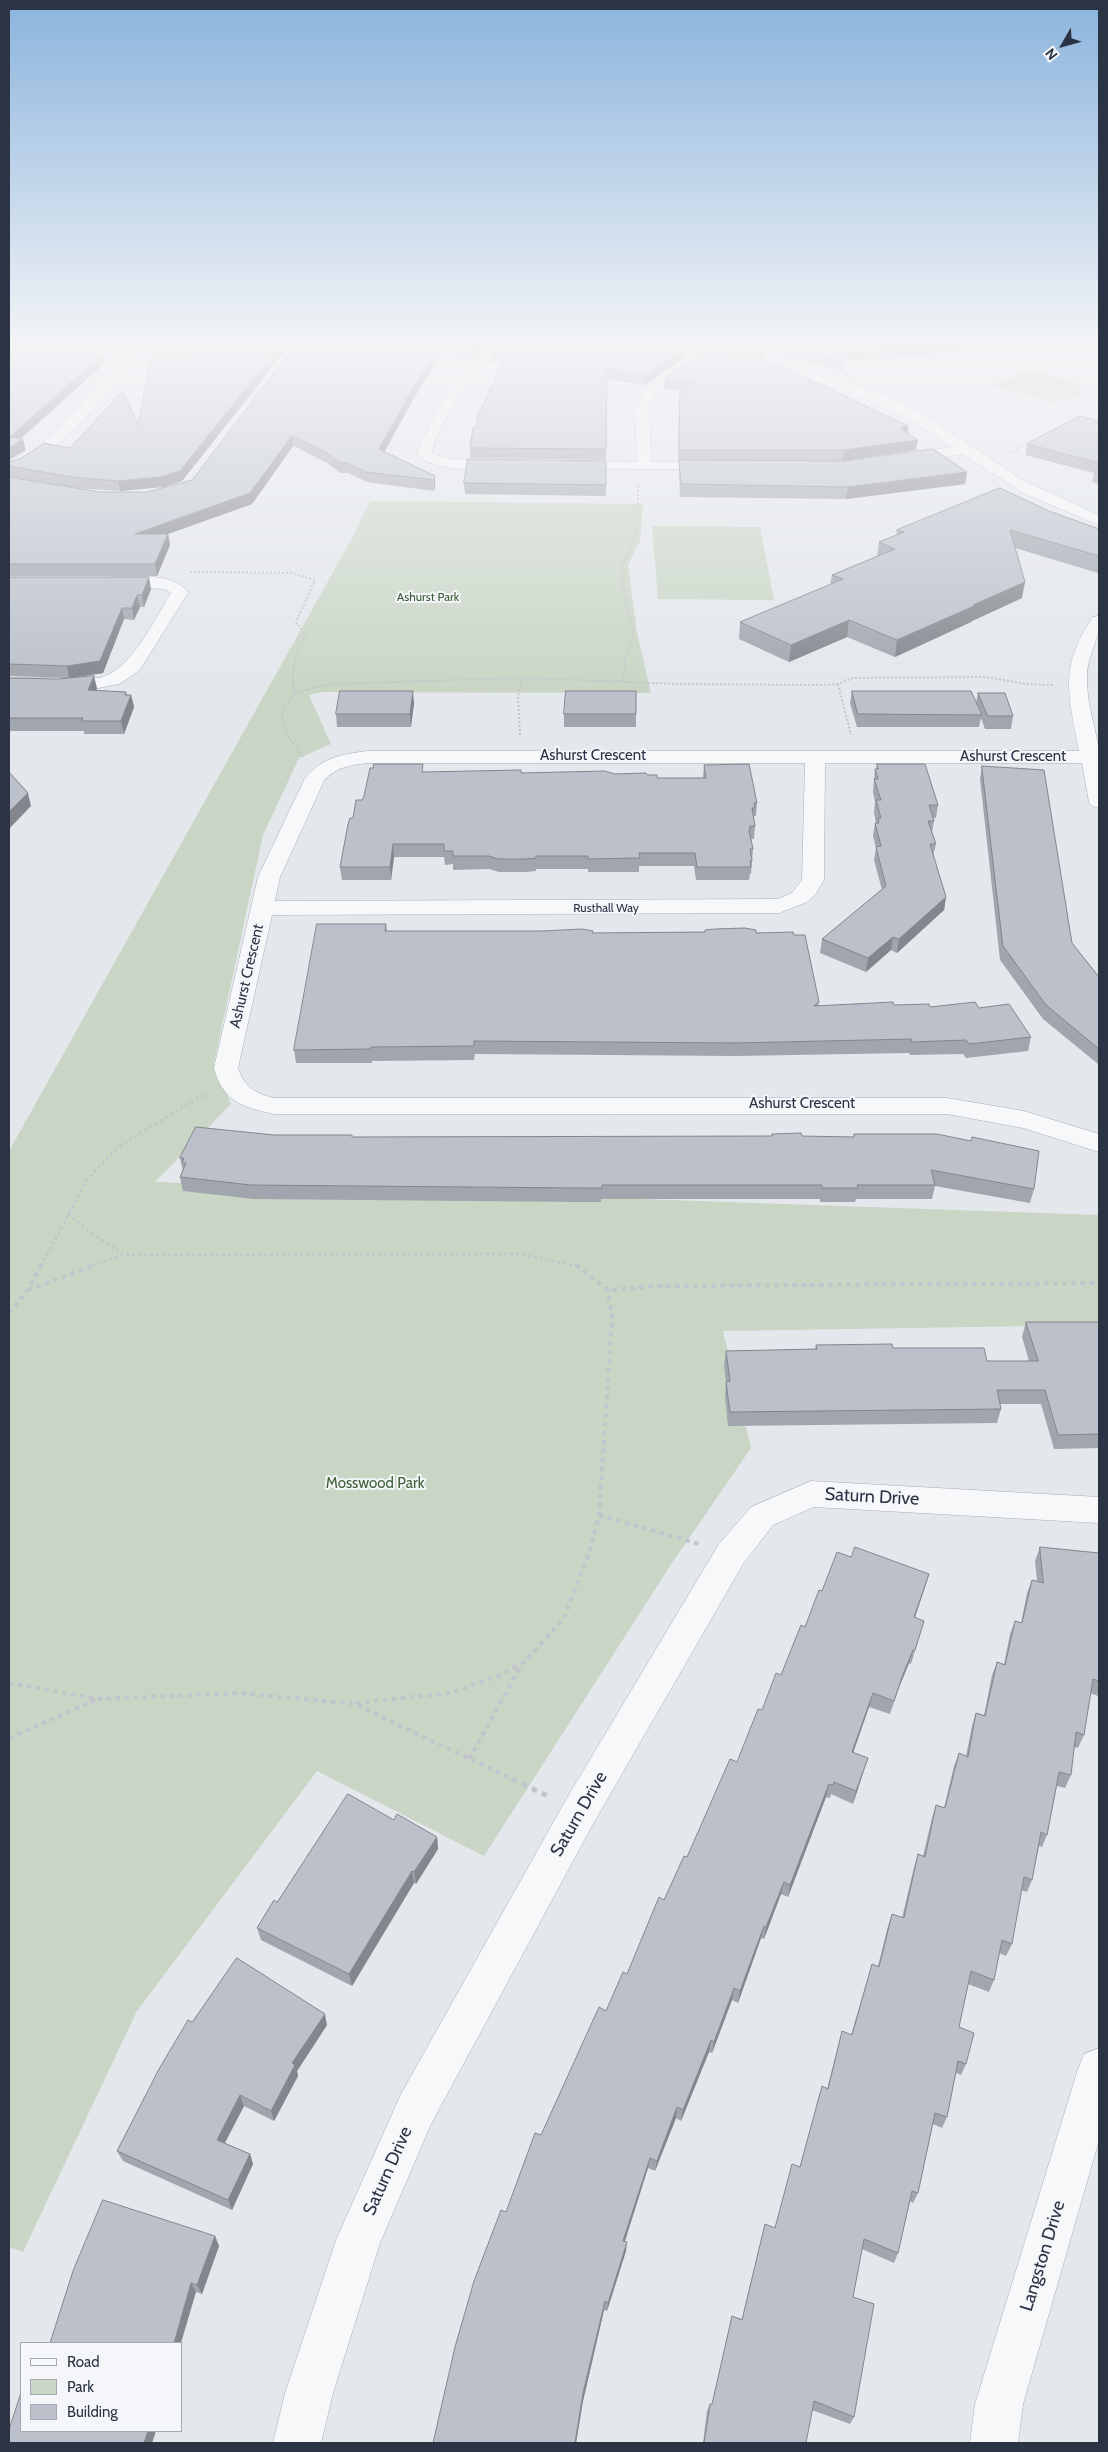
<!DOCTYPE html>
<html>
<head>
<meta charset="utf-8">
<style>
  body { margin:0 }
  #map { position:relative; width:1108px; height:2452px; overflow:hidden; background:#e4e7ec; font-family:Cabin,sans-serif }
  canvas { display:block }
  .frame { position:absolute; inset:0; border:10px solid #2b3445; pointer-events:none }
  .legend { position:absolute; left:20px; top:2342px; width:162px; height:90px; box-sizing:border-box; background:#f4f6f9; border:1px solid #a4a8b1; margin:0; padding:6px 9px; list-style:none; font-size:15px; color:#2b3445 }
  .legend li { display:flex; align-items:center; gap:10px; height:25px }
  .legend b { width:25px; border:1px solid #a4a8b1 }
  .north { position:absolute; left:1038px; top:20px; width:50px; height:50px; -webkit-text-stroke:4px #f4f6f9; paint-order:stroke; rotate:232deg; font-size:14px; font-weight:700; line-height:20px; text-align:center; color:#2b3445 }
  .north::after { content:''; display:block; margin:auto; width:18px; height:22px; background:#2b3445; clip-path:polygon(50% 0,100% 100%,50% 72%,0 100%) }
</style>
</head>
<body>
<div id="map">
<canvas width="1108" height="2452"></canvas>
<div class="frame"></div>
<ul class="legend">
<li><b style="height:6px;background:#f7f8fa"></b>Road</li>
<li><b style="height:14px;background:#c9d6c5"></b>Park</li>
<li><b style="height:14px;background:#bbc0ca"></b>Building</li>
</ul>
<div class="north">N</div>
</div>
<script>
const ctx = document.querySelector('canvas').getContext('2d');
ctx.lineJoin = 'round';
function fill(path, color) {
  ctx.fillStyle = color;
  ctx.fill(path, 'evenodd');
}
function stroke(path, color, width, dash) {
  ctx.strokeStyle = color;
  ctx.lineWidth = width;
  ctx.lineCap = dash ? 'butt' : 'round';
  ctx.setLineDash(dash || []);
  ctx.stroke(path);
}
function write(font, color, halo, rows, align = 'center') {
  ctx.font = font + ' Cabin,sans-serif';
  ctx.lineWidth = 4;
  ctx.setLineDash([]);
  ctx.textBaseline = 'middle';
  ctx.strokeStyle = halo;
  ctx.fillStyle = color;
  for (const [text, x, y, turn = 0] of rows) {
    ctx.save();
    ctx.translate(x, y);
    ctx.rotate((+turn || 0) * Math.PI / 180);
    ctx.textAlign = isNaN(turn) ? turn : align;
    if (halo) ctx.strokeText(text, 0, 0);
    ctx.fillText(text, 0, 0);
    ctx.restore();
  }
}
const green = new Path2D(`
  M1030,371C1049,375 1066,376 1082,387L1079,397L1053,402L996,387L994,384Z
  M370,501L643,504L640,541L628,565L637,633L651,693L323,692L309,695L331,744L299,758L263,835L214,1063L231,1104L155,1182L1099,1215V1325L723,1331L751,1448L672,1563L484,1856L317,1771L137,2011L23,2252L9,2247V1151L351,540Z
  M652,526L760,527L774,600L658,599Z`);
const pathFar3 = new Path2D(`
  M1009,453L1053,431
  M190,572L291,573L315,580L296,622L306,635C295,655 290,671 295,693
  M623,682L625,658L633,633L622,584V565L638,529V486
  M838,684L851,735
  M520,735L518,697L522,678
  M303,757L289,737L282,717L286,705L295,693L329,684L522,678L679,684L822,685L838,684L853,678L986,677L1027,684L1054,685`);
const pathFar2 = new Path2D(`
  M68,1214L91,1233L123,1254
  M41,1266L86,1181L118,1147L196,1099L208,1094
  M92,1266L123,1255L521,1254L577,1266`);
const pathFar1 = new Path2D(`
  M576,1265L608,1290L659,1286L1099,1283
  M28,1290L95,1265
  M9,1313L28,1290L41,1265
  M599,1515L699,1544
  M9,1683L98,1699L241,1693L355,1704L514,1780
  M356,1703L451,1693L498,1676L521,1664
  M9,1738L98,1699
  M469,1759L522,1664L563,1620L590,1550L599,1515L612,1318L608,1290`);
const path = new Path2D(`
  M512,1779L550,1797`);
const minor = new Path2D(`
  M121,346H133C132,358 129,368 122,378C103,404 40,466 9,472V462L49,438L111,374L120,359Z
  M493,346H507C500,355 488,360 480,368C468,380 432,437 432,453L448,459L505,461L512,465L505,469C483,469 431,473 418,454V449C438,410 456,371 493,346Z
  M631,346H661L764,362L863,387L893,399L924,415L1022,480L1099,515V525L1023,493L963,454L902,463L897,462L895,459L897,456L953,447C870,389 798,374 700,359L657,391L649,408L651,462L717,463L722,464L724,467L722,470L563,468L561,465L563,462L568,461L637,462L635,408L647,386L687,357L637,350Z
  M113,577C137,578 173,571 188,593L139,671L119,684L99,688H9V678H99C132,670 154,620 171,593L165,589L107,586L105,582L107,578Z
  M1099,616C1101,639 1088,652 1087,675C1086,701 1095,725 1099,750C1102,769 1099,789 1099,808L1092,806L1089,802L1082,763H825L824,880L815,895L807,902L779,913L272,915L238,1068C244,1087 255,1093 274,1098H947L1024,1111L1099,1134V1152L1023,1128L947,1114H274C243,1107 223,1102 214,1068L258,877L304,780C320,758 342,754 368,751H1079C1069,695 1058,668 1093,617ZM368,763H805L802,880L792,893L778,899L275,901L280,877L324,781C335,767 351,765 368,763Z
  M811,1481L1099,1497V1523L814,1507L773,1525L743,1564L593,1824L431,2124L380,2243L333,2393L321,2443H273L285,2393L336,2240L401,2094L567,1798L719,1544L751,1507Z
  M1099,2048V2140L1023,2404L1018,2443H970L975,2404L1078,2069L1084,2054Z`);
const wall = new Path2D(`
  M174,346H289L182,481L163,487L120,491L74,488L9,477V462L70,448L138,425L182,353L174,347Z
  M295,346H490L474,359L442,353L414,398L384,452L435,476V487L434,491L367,482L348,473H340L327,463L293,446L252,504L168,534L170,545L157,576H9V477L100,492H147L192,480Z
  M673,346H704L697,349Z
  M709,346H988L968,349L967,352L845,361L844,371L767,350L763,360L713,352V348Z
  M684,348L683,358L645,385L607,379L606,460L470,458V448L476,428L501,364L491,362V352Z
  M702,351L908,426L907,433L918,440L916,450L849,460L967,472L965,484L846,499L680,497L679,472V460L745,461L678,460L679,402L681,391L664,388L665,378Z
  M1099,421V484L1092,482L1094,473L1025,455L1027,444Z
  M606,461V496L465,494L464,483Z
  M1049,511L1099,529V572L1098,573L1015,548L1022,598L972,621L971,622L895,657L847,637L789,662L739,639L740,622L830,585L832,575L877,556L879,542L896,535L897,530Z
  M9,577L151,589L144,607H140L134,620L124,619L103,673L72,678L97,688L96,691L131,695L134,707L124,734H84V731H9V678L57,679L68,678L9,676Z
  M852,691L976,703L978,693L1013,716L1011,729H985L981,718L979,727H857L850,703Z
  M414,703L411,727H337L336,714Z
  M564,714H636V727H564Z
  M877,764L938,805L936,818H933L934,821L932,832L936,844L933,856L946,897L944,910L897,953L891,950L866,972L820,953L822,939L882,890L874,860L876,848L873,836L875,823H876L874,813L875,802L873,792L875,769H876Z
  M704,765L757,803L756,816H754V820L755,826L754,839H751L753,849L751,874H750L749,880H696L694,866H639V872H588V869H536V871L527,872H499L489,869L453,870V864L445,865L444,857H394L391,880H342L340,867L353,818L362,800L424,772L615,774L647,775L657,778H703Z
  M982,766L1072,943L1099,977V1064H1098L1043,1019L1000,960L980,779Z
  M386,924L387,931L592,933L705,932V930L794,935L819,1002L818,1006L894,1005L930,1007L979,1008L1031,1037L1028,1051L966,1058L963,1054L910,1055L909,1053L735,1056L475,1054L474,1060L372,1061V1063H296L294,1050Z
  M772,1134L802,1136L853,1137L854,1134L1034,1189L1030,1203L935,1186L932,1199H856L855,1202H820V1199H601V1202H579L254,1199L183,1191L180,1177L183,1171L180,1158L353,1137L772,1136Z
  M1026,1322H1099V1448L1054,1449L1041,1404H1000L1001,1409L997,1423L728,1426L725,1396L726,1382L724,1365L726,1351L815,1349L816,1345L893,1348L987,1361H1029L1022,1337Z
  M1040,1547L1099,1553V1694L1098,1696L1090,1693L1084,1735L1078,1748L1074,1747L1071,1775L1065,1788L1057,1786L1047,1835L1042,1847L1039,1846L1032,1880L1027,1892L1021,1890L1012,1944L1006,1956L999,1953L994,1980L989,1992L968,1984L959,2027L966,2064L961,2075L956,2073L947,2117L942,2128L933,2124L918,2193L913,2203L910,2201L898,2253L894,2263L862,2249L853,2297L854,2417L850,2424L812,2410L806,2443H703L707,2411L710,2404H712L732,2316L742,2319L765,2224L774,2228L800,2167L822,2086L827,2089L842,2031L851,2035L872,1964L878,1966L888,1926L892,1914L902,1918L914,1867L918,1854L923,1856L932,1818L936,1805L944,1808L954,1766L959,1753L966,1756L972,1726L976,1713L984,1715L992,1675L997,1662L1004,1664L1010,1634L1015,1621L1021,1623L1027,1593L1032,1580L1037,1581L1035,1561Z
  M851,1557L929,1574L925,1587L915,1618L924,1621L911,1664L909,1663L898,1690L890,1714L869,1707L853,1752L864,1770L853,1804L831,1794L830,1798L826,1797L788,1897L781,1894L764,1939L761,1938L738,2003L732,2000L712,2053L709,2052L681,2121L676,2118L655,2171L648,2168L625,2241L626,2251L607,2311L604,2310L583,2401L576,2443H433L506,2212L541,2135L606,2011L627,1974L664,1900L737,1762L762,1710L781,1675L822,1591Z
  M437,1837L438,1849L416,1884L414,1883L352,1986L261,1940L257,1928L277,1902Z
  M192,2022L327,2025L297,2071L298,2076L274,2121L244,2106L225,2143L250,2154L253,2164L232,2210L123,2161L117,2151Z
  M215,2236L219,2246L202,2294L196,2292L50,2343Z`);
const shadedWall = new Path2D(`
  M91,346H98L89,363L87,353Z
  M280,346H289L182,481L163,487L120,491L118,481Z
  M440,346H442V353L414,398L380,460L379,449L413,388Z
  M478,346H490L474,359V349Z
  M697,346H704L697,349Z
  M766,346H768L767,350L763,360L764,350Z
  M922,346H988L968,349L967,352L845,361L846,351Z
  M684,348L683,358L645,385L646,375Z
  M103,353L105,363L16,443L23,439L26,450L9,460V448L10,437Z
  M908,426L907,437L900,428Z
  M292,436L293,446L252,504L168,534L170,545L157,576L155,564L135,534Z
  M918,440L916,450L843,461L844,450Z
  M967,472L965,484L846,499L848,487Z
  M435,476V487L434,491V480Z
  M149,577L151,589L144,607L142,595Z
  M1025,582L1022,598L972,621L971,622L895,657L897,640L973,605Z
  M137,595L140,607L134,620L132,608Z
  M122,608L124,619L103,673L69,678L67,666Z
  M849,620L847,637L789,662L791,645Z
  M94,676L97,688L91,703L88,690Z
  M413,691L414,703L411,727L410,714Z
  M126,692L128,704L131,695L134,707L124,734L121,721Z
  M28,793L31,806L9,829V812Z
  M393,844L394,857L391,880L390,867Z
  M946,897L944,910L897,953L899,939Z
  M893,937L891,950L866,972L868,958Z
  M929,1574L925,1587L910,1631L914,1617Z
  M913,1650L909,1663L898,1690L890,1714L902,1677Z
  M873,1693L869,1707L849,1765L852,1752Z
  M868,1758L864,1770L853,1804L856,1791Z
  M829,1784L826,1797L788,1897L790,1885Z
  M437,1837L438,1849L416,1884L414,1872Z
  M412,1871L414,1883L352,1986L349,1974Z
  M784,1882L781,1894L764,1939L766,1927Z
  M764,1926L761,1938L738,2003L740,1991Z
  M734,1988L732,2000L712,2053L714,2042Z
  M325,2014L327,2025L297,2071L298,2076L274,2121L271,2111L292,2063Z
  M711,2040L709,2052L681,2121L683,2110Z
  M240,2095L244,2106L221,2150L217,2140Z
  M677,2107L676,2118L655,2171L657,2161Z
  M250,2154L253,2164L232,2210L228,2200Z
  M650,2158L648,2168L622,2250L623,2241Z
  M215,2236L219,2246L202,2294L197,2285Z
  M627,2242L626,2251L607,2311L608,2303Z
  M191,2283L196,2292L181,2343H174Z
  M605,2301L604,2310L583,2401L576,2443H575L583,2393Z
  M148,2431H156L152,2443H144Z`);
const building = new Path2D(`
  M9,346H91L87,353H103L10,437L23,439L9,448Z
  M183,346H280L180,471L161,477L118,481L72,477L9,466V462L21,458L44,443L70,448L123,391L138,425L150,362L158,353H192Z
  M295,346H440L413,388L379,449L435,476L434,480L366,472L347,463L339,462L326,452L292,436L250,493L135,534H168L155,564H9V477L100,492H147L192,480Z
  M453,346H478L474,349Z
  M498,346H663L684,348L646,375L607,369L606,449L470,448L473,428H476L478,415L506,355L491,352Z
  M738,346H766L764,350Z
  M787,346H922L846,351L845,361Z
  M702,351L780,365L908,426L900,428L918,440L844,450H679L680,392L693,383L665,378Z
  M1080,416L1099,421V463L1027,444Z
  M933,449L967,472L848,487L681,484L679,460L844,461Z
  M468,459L606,461V485L464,483Z
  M1099,469V473L1095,472Z
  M1000,488L1049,511L1099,529V556L1010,530L1025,582L973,605L974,606L897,640L849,620L791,645L740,622L843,579L832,575L895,549L879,542L904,532L897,530Z
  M9,577H149L142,595H137L132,608H122L100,661L67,666L9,664Z
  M94,676L88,690L126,692L125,695H131L121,721H82L83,718H9V678L57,679Z
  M340,691H413L410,714H336Z
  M566,691H636V714H564Z
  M852,691H971L982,715L858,714Z
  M978,693H1005L1013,716H988Z
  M374,764H423L422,772L521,770V773L604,771L615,774L646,773L647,775H657V778H706L704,765L749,764L757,803H754L755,808H752L755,826H750L749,831L753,849H750L752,861H750L751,867H697L695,853H639L640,858L588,859V856H536V858L527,859H498L489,856H453V851H444V844H393L390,867H340L348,824L350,818H353L356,800H362L364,796L370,768H373Z
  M877,764H925L938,805H929L934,821H928L936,844H930L946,897L899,939L893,937L868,958L822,939L886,886L876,847L881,846L875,823H879L878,818H881L876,800H881L874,779H878L875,769H878Z
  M982,766L1044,770L1072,943L1099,977V1049L1046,1005L1003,946Z
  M9,772L28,793L9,812Z
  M317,924H386L385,931H542L582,929L593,931L592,933L705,932V930L715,929L745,928L756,930V933L793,932L794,935H805L819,1002L814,1006L893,1002L894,1005L929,1004L930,1007L975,1002L979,1008L1009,1004L1031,1037L969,1044L966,1040L912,1042L911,1039L736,1043L474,1041V1046L371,1047L370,1049L294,1050Z
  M196,1127L274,1135H352V1137L772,1136V1134L801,1133L802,1136L854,1137V1134H937L971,1141L972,1137L1039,1151L1034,1189L931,1170L935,1185H857L858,1188H822V1185H602V1188H579L251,1185L180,1177L186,1163H182L184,1158H180Z
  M1026,1322H1099V1434L1058,1435L1045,1390H997L1001,1409L730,1412L726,1382L730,1381L726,1351L817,1349L816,1345L892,1344L893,1348H984L987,1361H1038Z
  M855,1547L929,1574L914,1617L924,1621L915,1650H913L902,1677L894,1701L873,1693L852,1752L868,1758L856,1791L834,1782L833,1785L829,1784L790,1885L784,1882L766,1927L764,1926L740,1991L734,1988L714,2042L711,2040L683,2110L677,2107L657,2161L650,2158L623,2241L627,2242L608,2303L605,2301L583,2393L575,2443H433L455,2347L474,2281L501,2210L506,2212L535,2133L541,2135L599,2007L606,2011L623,1972L627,1974L659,1897L664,1900L684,1856L687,1857L730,1759L737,1762L758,1709L762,1710L776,1673L781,1675L801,1625L805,1627L819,1590L822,1591L837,1552L851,1557Z
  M1040,1547L1099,1553V1681L1093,1679L1084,1735L1076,1732L1071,1775L1059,1772L1047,1835L1041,1832L1032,1880L1024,1877L1012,1944L1002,1940L994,1980L971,1971L959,2027L974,2033L966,2064L958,2061L947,2117L935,2113L918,2193L912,2191L898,2253L864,2239L853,2297L874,2304L854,2417L814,2401L806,2443H704L710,2404H712L732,2316L742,2320L765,2224L775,2228L792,2164L800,2167L822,2086L828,2089L842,2031L852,2035L872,1964L879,1967L892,1914L904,1918L918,1854L925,1857L936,1805L945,1808L959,1753L968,1757L976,1713L985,1716L997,1662L1005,1665L1015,1621L1022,1623L1032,1580L1043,1583Z
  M348,1794L394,1820L397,1814L437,1837L414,1872L412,1871L349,1974L257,1928L274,1900L277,1902Z
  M237,1958L325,2014L292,2063L295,2065L271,2111L240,2095L217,2140L250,2154L228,2200L117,2151L159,2069L188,2020L192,2022Z
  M103,2200L215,2236L197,2285L191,2283L174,2343H50L73,2271Z
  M21,2393V2431H148L144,2443H9V2430Z`);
const farParknames = [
  ["Ashurst Park",428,597]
];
const farStreetnames = [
  ["Rusthall Way",606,908]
];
const streetNames = [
  ["Ashurst Crescent",593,756],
  ["Ashurst Crescent",1013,757],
  ["Ashurst Crescent",247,976,-77],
  ["Ashurst Crescent",802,1104]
];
const parkNames = [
  ["Mosswood Park",375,1484]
];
const nearStreetnames = [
  ["Saturn Drive",872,1497,3],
  ["Saturn Drive",579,1814,-60],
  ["Saturn Drive",388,2171,-66],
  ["Langston Drive",1043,2256,-73]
];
fill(green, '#c9d6c5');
stroke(minor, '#a9aeb7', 1);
stroke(pathFar3, '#c2c5cb', 2, [2, 2]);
stroke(pathFar2, '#c2c5cb', 2.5, [3, 3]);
stroke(pathFar1, '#c2c5cb', 4, [4.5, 4.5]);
stroke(path, '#c2c5cb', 5, [5.5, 5.5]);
fill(minor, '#f7f8fa');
fill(wall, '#a1a5ae');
fill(shadedWall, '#83868d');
fill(building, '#bbc0ca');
stroke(building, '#83868d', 1);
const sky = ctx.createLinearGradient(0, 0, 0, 689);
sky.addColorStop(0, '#8bb4dd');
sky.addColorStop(0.5, '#f3f4f6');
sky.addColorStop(1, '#f3f4f600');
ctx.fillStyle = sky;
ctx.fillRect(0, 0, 1108, 689);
write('12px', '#3f6138', '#f4f6f9', farParknames);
write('12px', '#2b3445', '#f4f6f9', farStreetnames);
write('15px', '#2b3445', '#f4f6f9', streetNames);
write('15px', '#3f6138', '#f4f6f9', parkNames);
write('18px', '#2b3445', '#f4f6f9', nearStreetnames);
</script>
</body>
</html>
